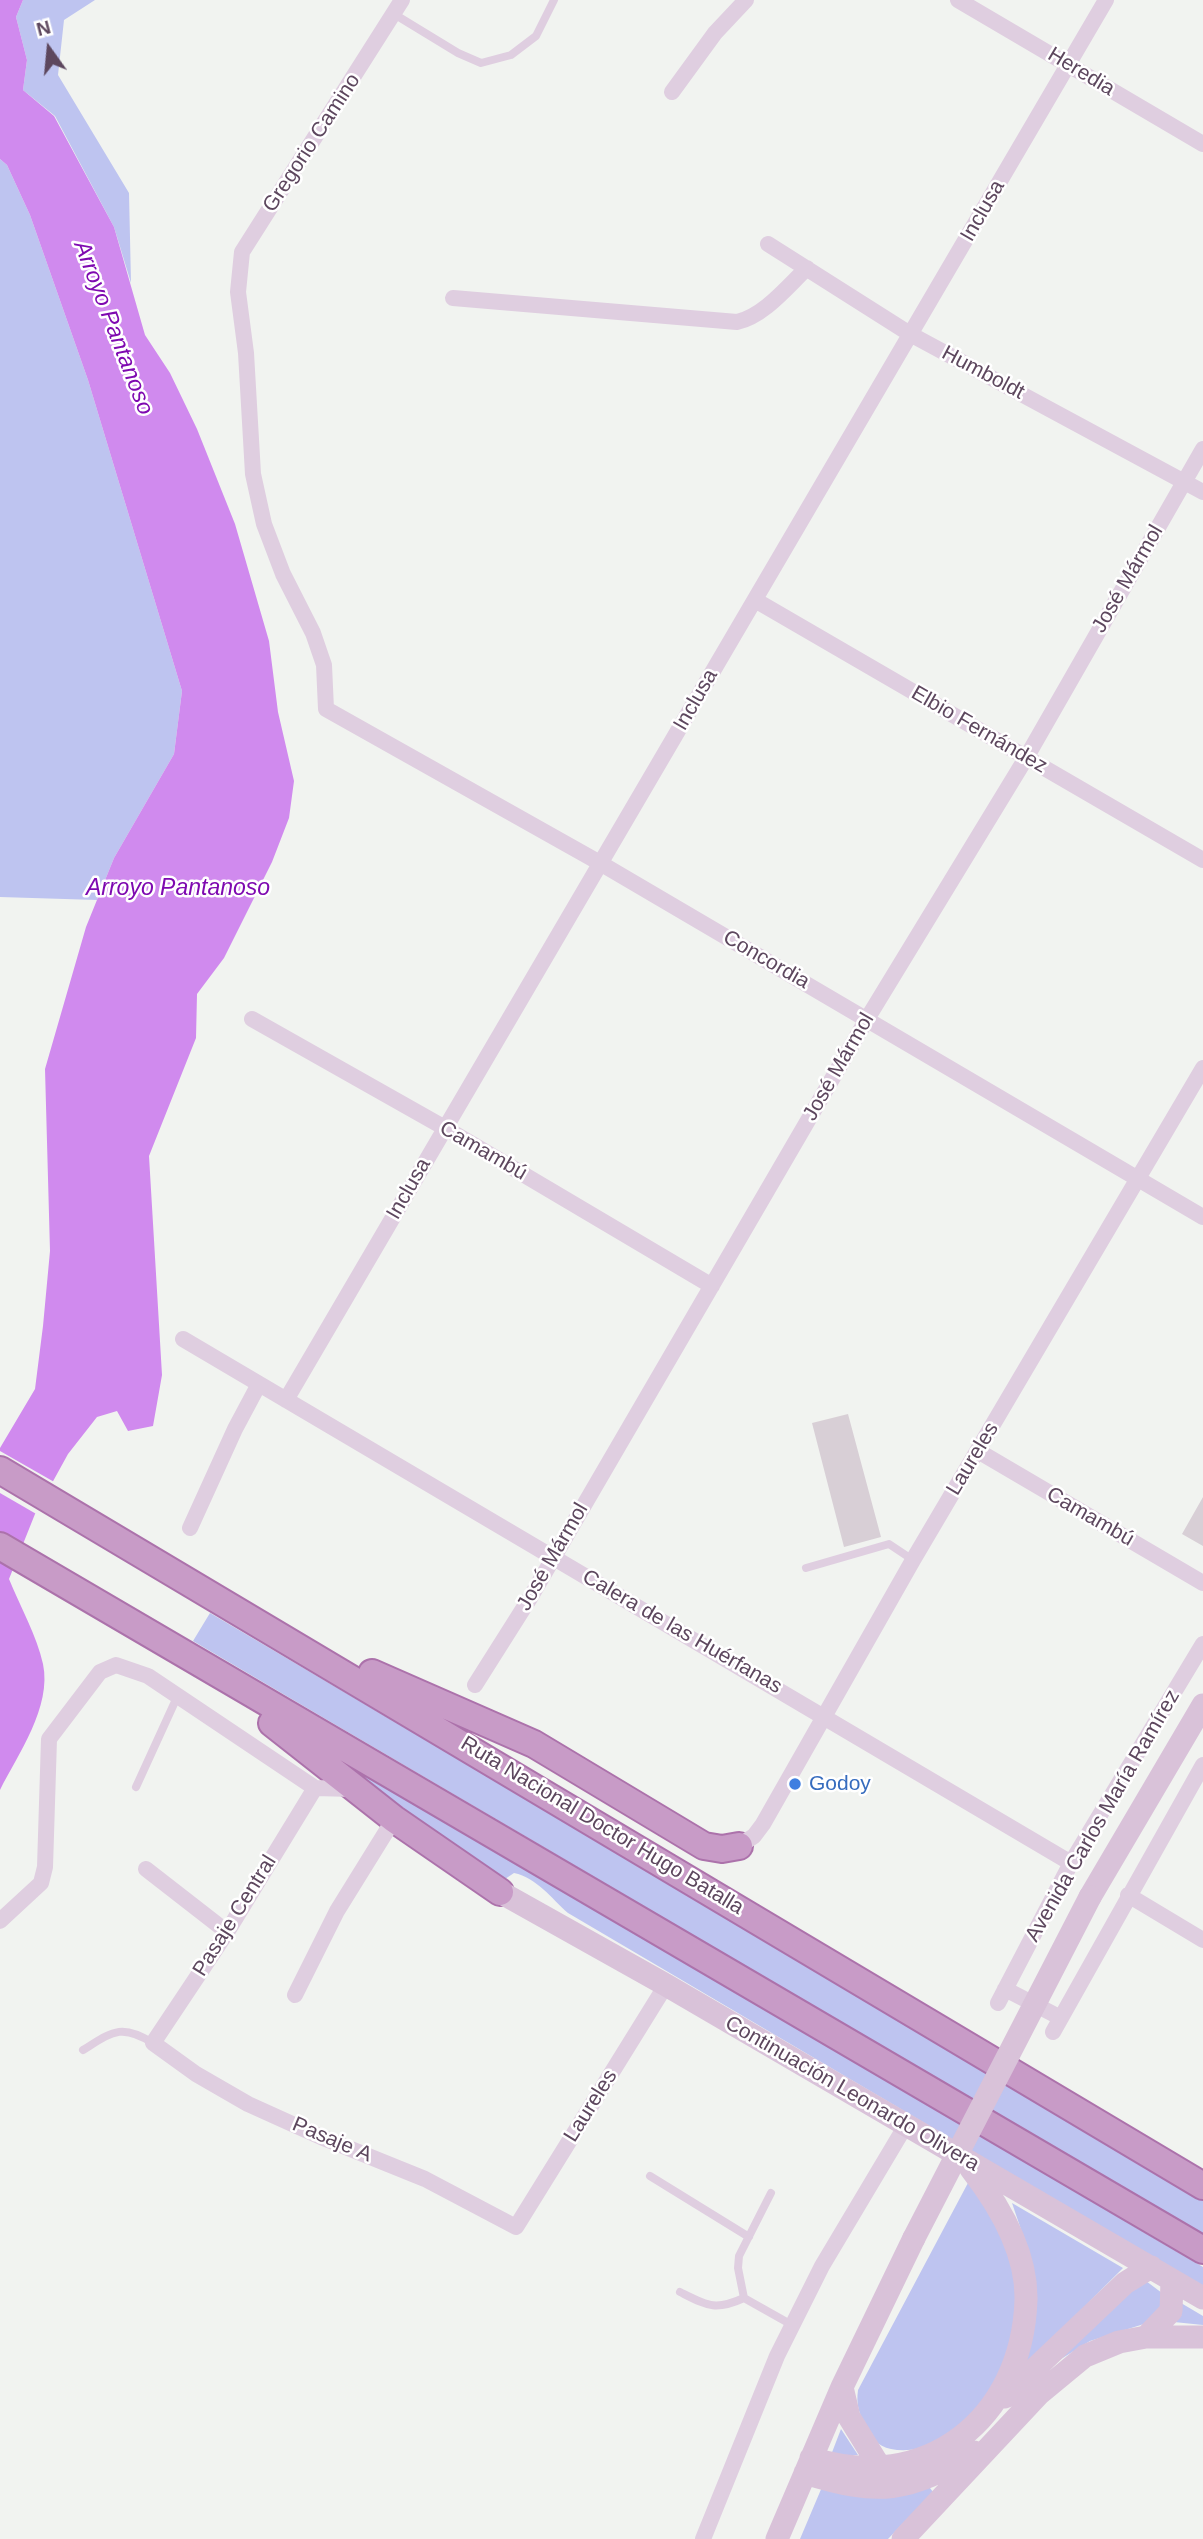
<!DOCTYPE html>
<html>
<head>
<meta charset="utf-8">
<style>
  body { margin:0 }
  #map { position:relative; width:1203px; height:2539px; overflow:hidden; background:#f1f3f0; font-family:Helvetica,sans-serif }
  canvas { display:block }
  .north { position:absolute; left:14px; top:14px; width:70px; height:70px; -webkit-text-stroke:5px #fff; paint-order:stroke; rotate:345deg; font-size:19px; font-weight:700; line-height:28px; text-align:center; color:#5d475e }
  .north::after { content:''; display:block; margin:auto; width:24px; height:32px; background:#5d475e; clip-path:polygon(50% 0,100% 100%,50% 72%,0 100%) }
</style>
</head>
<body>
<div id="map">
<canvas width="1203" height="2539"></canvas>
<div class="north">N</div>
</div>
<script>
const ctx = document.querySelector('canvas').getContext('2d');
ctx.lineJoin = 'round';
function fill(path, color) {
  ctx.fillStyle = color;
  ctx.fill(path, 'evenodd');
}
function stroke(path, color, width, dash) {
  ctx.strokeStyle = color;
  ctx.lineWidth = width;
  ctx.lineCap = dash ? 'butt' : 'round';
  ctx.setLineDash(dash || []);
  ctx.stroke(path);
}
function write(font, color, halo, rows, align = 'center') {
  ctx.font = font + ' Helvetica,sans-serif';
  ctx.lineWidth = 5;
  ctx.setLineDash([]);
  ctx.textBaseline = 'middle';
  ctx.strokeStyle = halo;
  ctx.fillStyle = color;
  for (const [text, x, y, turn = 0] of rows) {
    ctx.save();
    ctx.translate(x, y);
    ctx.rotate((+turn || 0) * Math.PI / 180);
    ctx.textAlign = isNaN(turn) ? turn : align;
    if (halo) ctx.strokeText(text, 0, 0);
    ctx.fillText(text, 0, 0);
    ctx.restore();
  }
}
const green = new Path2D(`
  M23,0H95L64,20L58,75L129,193L131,283L114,227L55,116L23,90L27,60L16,17Z
  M0,159L7,165L30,215L88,380L182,691L174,754L114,858L97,900L0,897Z
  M210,1613L1203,2198V2235L193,1641Z
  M327,1752L1203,2267V2287L568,1913C551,1898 537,1878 514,1873L499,1883Z
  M969,2181C987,2204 1008,2236 1013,2266C1020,2298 1015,2334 1003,2365C986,2406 940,2459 891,2449C877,2446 871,2438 865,2426C859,2412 856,2405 858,2390Z
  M1012,2203L1123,2268L1025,2366L1031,2259Z
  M1146,2281L1162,2293L1160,2310L1147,2323L1090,2341L1061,2359L1123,2291Z
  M1181,2303L1203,2316V2325L1174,2322Z
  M841,2429L858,2455H831Z
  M822,2487L930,2488L933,2492L888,2539H800Z`);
const water = new Path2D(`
  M0,0H23L16,17L27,60L23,90L54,116L114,227L145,335L170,373L197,429L235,524L269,641L278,712L294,781L289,818L272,862L224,958L197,994L196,1038L149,1156L162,1375L153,1426L128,1431L117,1411L97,1417L68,1454L35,1514L9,1579C20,1606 37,1636 43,1664C52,1707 18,1754 0,1790V1448L35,1389L43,1326L50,1251L45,1069L86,927L114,858L174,754L182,691L88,380L30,215L7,165L0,159Z`);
const pier = new Path2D(`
  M0,1451L56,1483L38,1515L0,1493Z`);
const building = new Path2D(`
  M848,1414L881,1537L844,1547L812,1423Z
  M1203,1497V1546L1182,1534Z`);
const service = new Path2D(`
  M394,14L458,53L481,63L511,55L536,36L554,0
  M806,1568L889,1544L913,1560
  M136,1787L178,1695
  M83,2050C112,2032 121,2023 153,2043
  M650,2176L749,2237
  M771,2193L739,2256L738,2268L744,2298L792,2325
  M680,2292C708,2306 715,2311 744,2298`);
const minor = new Path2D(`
  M402,0L242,252L238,292L246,353L253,474L264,524L283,574L313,633L324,665L326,709L600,863L1203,1217
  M958,0L1203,144
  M672,92L715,33L746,0
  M768,244L910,334L1203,492
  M453,298L737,322C764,316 787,287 807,268
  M755,600L1203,860
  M252,1019L445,1128L712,1286
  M183,1339L1071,1863
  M286,1400L1106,0
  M978,1451L1203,1583
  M190,1528L235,1429L259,1384
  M475,1685L530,1598L867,1019L1026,758L1203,449
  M315,1788L227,1932L153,2043L196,2074L248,2104L321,2137L425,2179L516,2227L666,1985
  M739,1846L754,1836L763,1824L913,1560L1203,1068
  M146,1869L227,1932
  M1128,1895L1203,1940
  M0,1921L41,1883L45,1867L49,1739L100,1672L116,1665L148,1676L315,1788L353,1789
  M1005,1989L1061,2018
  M295,1995L337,1911L394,1819
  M998,2003L1071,1863L1203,1644
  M1053,2032L1203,1765
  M703,2539L777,2356L822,2266L906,2125`);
const secondary = new Path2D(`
  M500,1892L666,1985L1203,2298
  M1090,1897L1203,1705
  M1146,2337L1171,2311L1172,2281
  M842,2387L849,2417L881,2469
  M1005,2397L1125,2283L1151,2267
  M811,2458C926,2495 1022,2419 1026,2300C1027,2253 999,2205 971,2169
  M805,2473C878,2496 909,2493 974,2452
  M777,2539L842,2387L914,2238
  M903,2539L1039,2394L1085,2356L1119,2342L1146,2337H1203`);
const trunk = new Path2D(`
  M0,1470L1203,2186
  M0,1546L1203,2250
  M372,1673L534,1744L704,1846L722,1849L739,1846
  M272,1723L394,1819L500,1892`);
const secondaryBridge = new Path2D(`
  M914,2238L1090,1897`);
const markers = [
  [795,1784,7,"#3f7fe0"]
];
const streetNames = [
  ["Heredia",1081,72,31],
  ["Gregorio Camino",312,143,-57],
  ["Inclusa",983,211,-60],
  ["Humboldt",983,373,28],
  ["José Mármol",1128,579,-60],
  ["Inclusa",696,700,-60],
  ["Elbio Fernández",979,730,30],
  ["Concordia",766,960,30],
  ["José Mármol",839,1067,-60],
  ["Camambú",483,1151,30],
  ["Inclusa",409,1189,-60],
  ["Laureles",973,1459,-59],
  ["Camambú",1090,1517,30],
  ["José Mármol",553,1557,-60],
  ["Calera de las Huérfanas",682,1632,30],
  ["Avenida Carlos María Ramírez",1103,1816,-60],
  ["Ruta Nacional Doctor Hugo Batalla",602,1826,31],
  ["Pasaje Central",235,1916,-58],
  ["Continuación Leonardo Olivera",852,2094,30],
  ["Laureles",591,2106,-58],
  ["Pasaje A",332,2140,23]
];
const shopNames = [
  ["Godoy",809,1784]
];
const waterNames = [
  ["Arroyo Pantanoso",113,328,69],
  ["Arroyo Pantanoso",178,889]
];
fill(green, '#bec4f0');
fill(water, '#d08aee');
fill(pier, '#f1f3f0');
fill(building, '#d8cfd6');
stroke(trunk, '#ac72ab', 30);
stroke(service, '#dfcee0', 8);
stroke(minor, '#dfcee0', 16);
stroke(secondary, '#d9c2d9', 23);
stroke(trunk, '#c89bc7', 26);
stroke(secondaryBridge, '#d9c2d9', 23);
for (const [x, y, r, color] of markers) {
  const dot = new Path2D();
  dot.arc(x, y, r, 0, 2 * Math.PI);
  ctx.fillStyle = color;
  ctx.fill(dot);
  stroke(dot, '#fff', 2.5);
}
write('21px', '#5d475e', '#fff', streetNames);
write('21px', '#366cbe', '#fff', shopNames, 'left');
write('italic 23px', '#7e09b0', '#fff', waterNames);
</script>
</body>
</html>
